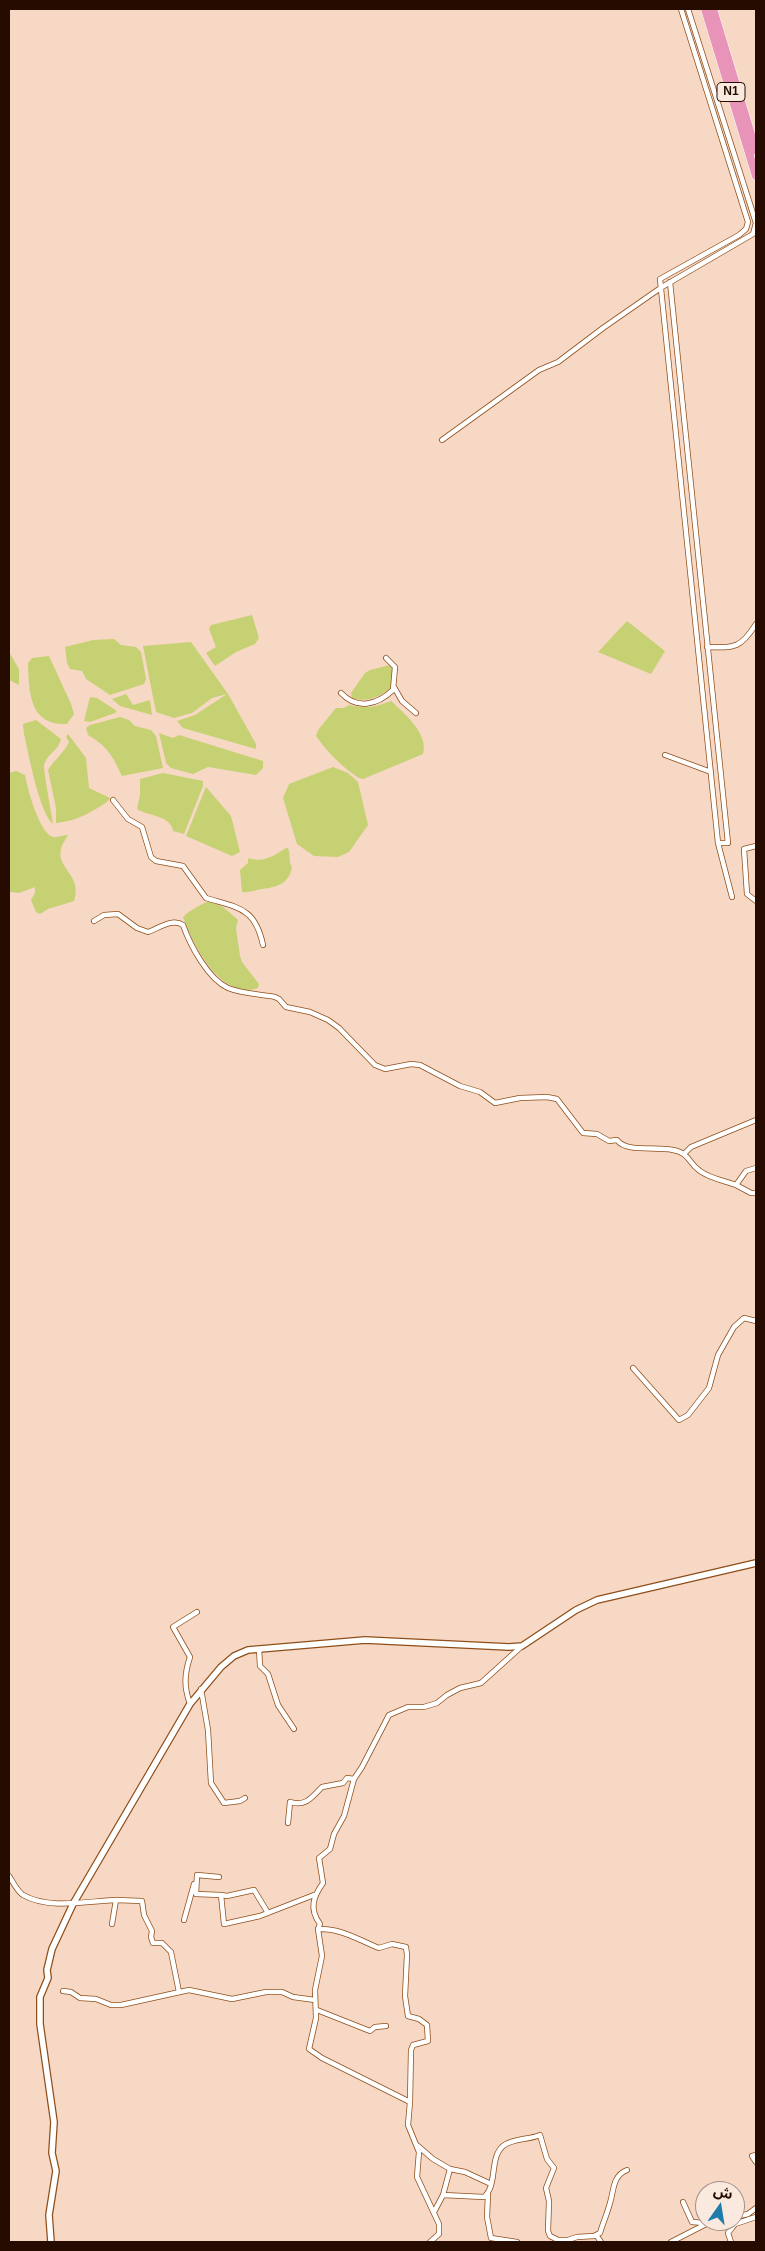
<!DOCTYPE html>
<html>
<head>
<meta charset="utf-8">
<style>
  body { margin:0 }
  #map { position:relative; width:765px; height:2251px; overflow:hidden; background:#f7d8c5; font-family:Arial,"Noto Sans Arabic",sans-serif }
  canvas { display:block }
  .frame { position:absolute; inset:0; border:10px solid #250b00; pointer-events:none }
  .north { position:absolute; left:695px; top:2181px; width:50px; height:50px; box-sizing:border-box; background:#f9e9df; border:1px solid #a49086; border-radius:50%; rotate:13deg; font-size:14px; font-weight:700; line-height:20px; text-align:center; color:#250b00 }
  .north::after { content:''; display:block; margin:auto; width:18px; height:22px; background:#1e7daa; clip-path:polygon(50% 0,100% 100%,50% 72%,0 100%) }
</style>
</head>
<body>
<div id="map">
<canvas width="765" height="2251"></canvas>
<div class="frame"></div>
<div class="north">ش</div>
</div>
<script>
const ctx = document.querySelector('canvas').getContext('2d');
ctx.lineJoin = 'round';
function fill(path, color) {
  ctx.fillStyle = color;
  ctx.fill(path, 'evenodd');
}
function stroke(path, color, width, dash) {
  ctx.strokeStyle = color;
  ctx.lineWidth = width;
  ctx.lineCap = dash ? 'butt' : 'round';
  ctx.setLineDash(dash || []);
  ctx.stroke(path);
}
function write(font, color, halo, rows, align = 'center') {
  ctx.font = font + ' Arial,sans-serif';
  ctx.lineWidth = 4;
  ctx.setLineDash([]);
  ctx.textBaseline = 'middle';
  ctx.strokeStyle = halo;
  ctx.fillStyle = color;
  for (const [text, x, y, turn = 0] of rows) {
    ctx.save();
    ctx.translate(x, y);
    ctx.rotate((+turn || 0) * Math.PI / 180);
    ctx.textAlign = isNaN(turn) ? turn : align;
    if (halo) ctx.strokeText(text, 0, 0);
    ctx.fillText(text, 0, 0);
    ctx.restore();
  }
}
const green = new Path2D(`
  M252,615L259,638L255,644L236,652L215,666L206,653L216,647L209,629L211,625Z
  M627,621L665,651L651,674L598,652Z
  M114,639L121,645L136,647L141,652L146,679L144,684L110,695L86,679L82,671L70,669L67,663L65,647L93,640Z
  M191,642L228,694L256,744V749L183,728L177,721L195,715L227,694L212,698L192,713L174,718L156,712L143,646Z
  M9,652L19,669V685L9,680Z
  M49,656L71,704L74,714L67,724C29,726 29,692 28,663L32,658Z
  M390,665L393,667L391,688C379,697 367,703 352,698L351,693L365,673L370,670Z
  M126,694L133,705L150,700L152,715L120,706L112,699Z
  M90,697L97,698L117,711L115,713L90,722L84,721Z
  M391,701C404,713 429,734 423,754L363,779L359,778C342,767 328,753 316,736L318,730L336,708H344L349,705C366,709 376,707 391,701Z
  M120,717L129,720L135,726L151,730L156,736L163,768L122,776C112,755 108,747 88,735L86,728L90,725Z
  M36,720L61,739C59,750 47,754 44,765C43,768 52,816 53,824C39,812 29,755 24,734L23,724Z
  M159,733L173,738L179,735L263,761V768L256,775L208,767L193,774L171,768L166,763Z
  M68,734L86,758L89,788L110,798L107,802C90,813 76,821 56,823V808L48,770C54,760 64,753 69,742L66,737Z
  M333,767L348,773L358,782L368,825L349,852L338,857L314,856L297,844L283,798L289,784Z
  M16,771L25,775C27,787 39,833 53,837C57,838 64,835 68,835C66,839 62,844 61,849C56,868 83,876 74,901L48,909L40,914L36,912L31,900L35,893V887L19,893L9,892V773Z
  M163,773L203,781V786L184,834L173,831C171,815 147,816 137,809L140,795V779Z
  M206,787L231,816L240,852L232,856L186,836Z
  M286,848H288C291,855 288,862 292,867C289,884 277,887 262,889C255,890 249,893 242,892L240,870L248,863V858C264,863 273,856 286,848Z
  M209,901L223,907L238,920L236,928L240,956L242,962L259,984L258,988C221,1001 193,945 183,917C190,910 200,905 209,901Z`);
const minor = new Path2D(`
  M681,9L748,222L746,229L739,235L660,279L718,843L732,897
  M688,9L756,223
  M670,282L728,843H718
  M442,440L539,370L558,362L603,328L662,287L753,234L756,223
  M707,647C735,648 741,648 756,624
  M394,687L402,701L416,713
  M341,693C357,710 377,705 393,690L395,667L386,658
  M665,755L711,772
  M113,800L128,819L142,827L151,857L156,861L183,866L206,898C238,908 255,907 263,945
  M756,846L744,849L747,894L756,901
  M94,921L104,915L118,914L137,928L148,932C159,928 172,918 183,925C190,945 208,979 228,988C243,994 260,994 275,997L279,999L286,1007L310,1012L328,1020L339,1028L375,1065L385,1069L411,1064L420,1065L460,1086L480,1092L495,1103L520,1098L547,1097L557,1099L583,1133L597,1134L609,1141L617,1140C626,1153 657,1146 673,1150C690,1153 688,1163 700,1171C709,1178 725,1181 736,1185
  M684,1154L691,1147L756,1120
  M756,1168L746,1171L736,1185L751,1193H756
  M633,1368L679,1420L688,1415L709,1388L718,1355L734,1327L744,1318L756,1321
  M259,1649L260,1666L268,1674L278,1705L294,1729
  M201,1689L208,1730L211,1783L224,1803L240,1801L245,1798
  M190,1704C184,1687 184,1675 190,1657L173,1627L197,1612
  M288,1823L290,1802C306,1807 312,1797 322,1787L343,1783L347,1778L354,1779
  M9,1876C13,1882 17,1891 23,1895C50,1910 88,1901 116,1900L112,1924
  M219,1877L197,1875L196,1894L221,1895
  M116,1900L142,1901L144,1915L152,1931L151,1937L153,1943H162L171,1952L179,1992
  M268,1913L254,1890L227,1896L221,1895L224,1924L260,1916L314,1895
  M184,1920L194,1884
  M318,1929C341,1928 359,1940 379,1948L392,1944L406,1947L407,1955L405,1996L408,2016L419,2019L427,2025L428,2041L413,2045L411,2050L410,2102
  M63,1991L71,1992L80,1998L96,1999L111,2005H121L189,1990L232,1999L266,1992H282L293,1997L315,2000
  M317,2010L370,2031L375,2027L386,2026
  M418,2146L433,2159L450,2169L465,2172L491,2184
  M756,2155L752,2156L756,2162
  M488,2194L487,2217L491,2238L517,2242
  M443,2195L484,2197C498,2185 489,2158 503,2146C513,2138 529,2140 540,2135L547,2159L554,2168L546,2188L549,2201L548,2231L550,2236L558,2240H568L577,2237L594,2236L600,2233C603,2223 607,2214 610,2203C614,2191 612,2176 627,2170
  M683,2202L692,2222L704,2223
  M434,2212L443,2195L450,2169
  M735,2217L748,2214L756,2208
  M596,2235L601,2242
  M430,2242L439,2234V2224L417,2177L419,2152L408,2125L410,2102L322,2058L309,2049L316,2018L315,1990L322,1956L318,1929L320,1924C309,1909 313,1897 323,1883L319,1858L330,1849L334,1834L344,1816L354,1779L362,1767L389,1715L408,1707H424L437,1703L447,1695L460,1688L481,1683L522,1646
  M671,2242L712,2221L719,2222L732,2228L735,2224L756,2217
  M731,2242L728,2233L732,2228`);
const tertiary = new Path2D(`
  M51,2242L49,2215L56,2171L52,2153L54,2122L40,2024V1997L48,1978L47,1970L52,1949L73,1904L190,1704L221,1667L234,1656L248,1650L365,1640L509,1647L522,1646L576,1610L597,1600L756,1563`);
const trunk = new Path2D(`
  M705,9L756,176
  M713,9L756,151`);
const shields = [
  [731,92,28]
];
const shieldNames = [
  ["N1",731,92]
];
fill(green, '#c5d172');
stroke(minor, '#8f4e19', 6);
stroke(tertiary, '#8f4e19', 8);
stroke(trunk, '#fff', 9);
stroke(minor, '#fff', 4.5);
stroke(tertiary, '#fff', 5.5);
stroke(trunk, '#e894b8', 8);
for (const [x, y, w] of shields) {
  const box = new Path2D();
  box.roundRect(x - w / 2, y - 9.5, w, 19, 4);
  ctx.fillStyle = '#f9e9df';
  ctx.fill(box);
  stroke(box, '#250b00', 1);
}
write('bold 12px', '#250b00', null, shieldNames);
</script>
</body>
</html>
